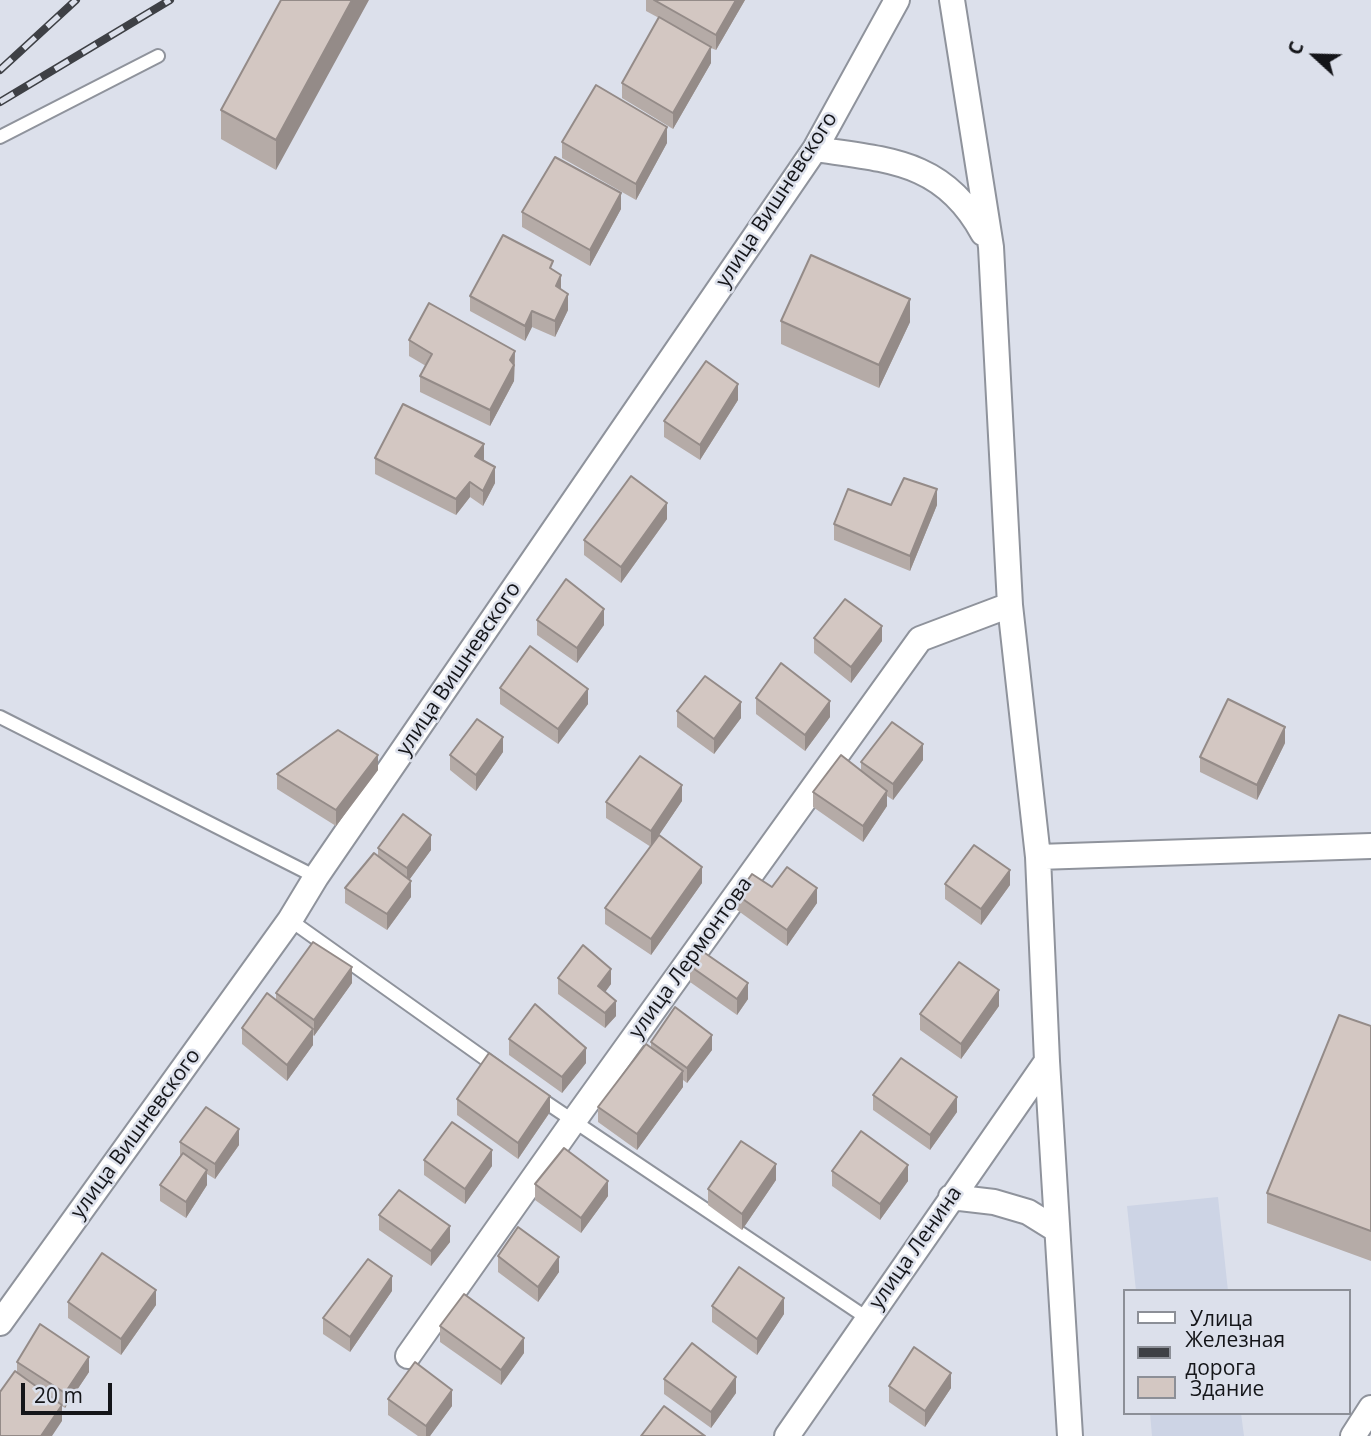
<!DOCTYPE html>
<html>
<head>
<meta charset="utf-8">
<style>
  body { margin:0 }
  #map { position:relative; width:1371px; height:1436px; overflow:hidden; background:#dce0eb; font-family:"Open Sans",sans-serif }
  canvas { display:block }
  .legend { position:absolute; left:1123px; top:1289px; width:228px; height:126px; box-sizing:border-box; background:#dce0eb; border:2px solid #8c8f97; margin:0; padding:9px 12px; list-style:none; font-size:21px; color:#141519 }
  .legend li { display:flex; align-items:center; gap:14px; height:35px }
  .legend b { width:35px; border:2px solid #8c8f97 }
  .north { position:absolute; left:1280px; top:21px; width:70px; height:70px; -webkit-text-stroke:5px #dce0eb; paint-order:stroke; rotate:292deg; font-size:19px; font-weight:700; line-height:28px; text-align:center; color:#141519 }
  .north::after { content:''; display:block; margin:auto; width:24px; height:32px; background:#141519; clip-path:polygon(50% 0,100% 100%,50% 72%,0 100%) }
  .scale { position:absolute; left:21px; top:1383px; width:91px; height:32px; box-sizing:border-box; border:4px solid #141519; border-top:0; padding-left:9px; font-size:21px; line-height:24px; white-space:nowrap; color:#141519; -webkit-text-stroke:5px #dce0eb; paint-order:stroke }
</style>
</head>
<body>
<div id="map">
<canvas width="1371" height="1436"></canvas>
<ul class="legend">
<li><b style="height:9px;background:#fff"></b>Улица</li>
<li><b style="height:9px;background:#3e4045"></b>Железная дорога</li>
<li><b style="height:19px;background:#d3c7c2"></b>Здание</li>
</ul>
<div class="north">С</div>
<div class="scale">20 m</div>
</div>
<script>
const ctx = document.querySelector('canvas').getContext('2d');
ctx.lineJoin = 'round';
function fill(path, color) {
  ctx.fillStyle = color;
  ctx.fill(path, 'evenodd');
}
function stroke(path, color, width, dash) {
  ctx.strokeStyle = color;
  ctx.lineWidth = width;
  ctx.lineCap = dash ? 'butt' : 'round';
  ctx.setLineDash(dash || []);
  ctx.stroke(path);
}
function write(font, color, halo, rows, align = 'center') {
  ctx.font = font + ' "Open Sans",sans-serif';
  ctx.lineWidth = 5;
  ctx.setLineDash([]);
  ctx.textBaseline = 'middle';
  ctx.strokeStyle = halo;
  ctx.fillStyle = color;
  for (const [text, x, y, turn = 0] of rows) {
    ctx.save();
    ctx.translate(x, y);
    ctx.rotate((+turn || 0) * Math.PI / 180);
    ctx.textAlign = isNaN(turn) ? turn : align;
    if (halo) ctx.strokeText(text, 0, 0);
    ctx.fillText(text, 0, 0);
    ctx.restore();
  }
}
const built = new Path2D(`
  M1218,1197L1228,1291H1136L1127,1206Z
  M1150,1413H1241L1244,1436H1152Z`);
const service = new Path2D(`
  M0,137L158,56
  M0,717L316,877
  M290,920L498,1068
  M538,1097L867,1318`);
const minor = new Path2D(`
  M952,0L991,247L1010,605L1038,857L1047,1061L1070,1436
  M815,149C889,160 944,161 983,233
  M1038,857L1371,846
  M951,1197L994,1202L1028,1212L1057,1230
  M0,1323L290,920L316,877L815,149L897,0
  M408,1356L573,1122L920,639L1010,605
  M787,1436L1047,1061
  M1353,1436L1371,1408`);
const rail = new Path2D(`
  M0,70L76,0
  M0,102L170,0`);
const wall = new Path2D(`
  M281,0L276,170L221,139V110Z
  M646,0H745L716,50L711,48V63L673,129L622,98V83L659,18L646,11Z
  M562,142L667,143L636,200L562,158Z
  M621,209L590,266L522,227V212Z
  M553,270L568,310L555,337L532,327L525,341L470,311V296Z
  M781,321L910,322L879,388L781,344Z
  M409,340L515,351L514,381L490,426L420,392V376L426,366L409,356Z
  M738,400L700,460L664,437V421Z
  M375,458L484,460L495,483L483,506L470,497L456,515L375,474Z
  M891,505H937L910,571L834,540V524Z
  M667,519L621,583L584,555V540Z
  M537,620L604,625L577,663L537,635Z
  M814,638L882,641L851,683L814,653Z
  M500,688L588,704L558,744L500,704Z
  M756,698L830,717L805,751L756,714Z
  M677,711L741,718L714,754L677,727Z
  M1285,743L1257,800L1200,772V757Z
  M503,752L476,791L450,770V755Z
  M923,760L893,800L887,796V806L863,842L813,807V792L861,771V762Z
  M378,770L336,826L277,789V774Z
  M682,801L654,842L702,883L651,955L605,924V908L651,847L606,818V802Z
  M378,848L431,850L409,880L411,897L387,930L345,903V888L378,856Z
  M945,884L1010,885L981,925L945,899Z
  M772,887L817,903L787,946L737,910V895Z
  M690,966L748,999L737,1015L690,982Z
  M558,978L611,984L605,992L616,1016L605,1028L558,994Z
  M352,983L314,1036L313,1035V1045L287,1081L242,1044V1028L276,1000V993Z
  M999,1006L961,1059L920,1030V1014Z
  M1371,1026V1261L1267,1223V1193Z
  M509,1039L586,1063L562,1093L509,1055Z
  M651,1042L712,1050L687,1083L683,1080V1087L637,1150L598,1122V1107L651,1047Z
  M873,1095L957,1112L930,1150L873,1110Z
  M457,1099L550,1112L518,1159L457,1115Z
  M180,1142L239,1145L215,1179L207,1174V1185L186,1218L160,1201V1185L180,1156Z
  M424,1160L492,1166L465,1204L424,1175Z
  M832,1171L908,1181L880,1220L832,1186Z
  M776,1180L742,1230L708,1205V1189Z
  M535,1184L608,1196L581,1233L535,1200Z
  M379,1215L450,1242L431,1266L379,1230Z
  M498,1256L559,1272L538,1302L498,1272Z
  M392,1291L350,1352L323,1334V1318Z
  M68,1302L156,1305L121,1355L68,1318Z
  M712,1306L784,1314L757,1355L712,1322Z
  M440,1326L524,1353L501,1385L440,1342Z
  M17,1362L89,1372L65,1408L62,1406V1421L17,1372Z
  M664,1379L736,1393L711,1428L664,1394Z
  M889,1386L951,1388L925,1427L889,1402Z
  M388,1399L452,1406L430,1436H418L388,1415Z`);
const shadedWall = new Path2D(`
  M352,0H369L276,170V140Z
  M736,0H745L716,50V35Z
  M711,47V63L673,129V113Z
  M667,127V143L636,200V184Z
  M621,193V209L590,266V250Z
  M561,275V290L556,286Z
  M568,294V310L555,337V321Z
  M910,299V322L879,388V365Z
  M532,311V327L525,341V326Z
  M515,351L514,381L490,426V410L510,360Z
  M738,384V400L700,460V445Z
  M484,444V460L475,472V456Z
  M495,467V483L483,506V491Z
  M470,482V497L456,515V499Z
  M937,489V505L910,571V556Z
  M667,503V519L621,583V567Z
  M604,609V625L577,663V648Z
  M882,626V641L851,683V667Z
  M588,689V704L558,744V729Z
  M830,701V717L805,751V735Z
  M741,702V718L714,754V739Z
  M1285,727V743L1257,800V785Z
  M503,737V752L476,791V775Z
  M923,744V760L893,800V784Z
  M378,755V770L336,826V810Z
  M682,785V801L651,847V831Z
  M887,791V806L863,842V826Z
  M431,835V850L407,883V868Z
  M702,867V883L651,955V939Z
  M1010,870V885L981,925V909Z
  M411,881V897L387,930V914Z
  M817,888V903L787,946V930Z
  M352,967V983L314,1036V1020Z
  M611,969V984L598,1002V986Z
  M748,983V999L737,1015V999Z
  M999,990V1006L961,1059V1044Z
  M616,1001V1016L605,1028V1013Z
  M313,1029V1045L287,1081V1065Z
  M712,1035V1050L687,1083V1068Z
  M586,1048V1063L562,1093V1077Z
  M683,1071V1087L637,1150V1134Z
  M550,1096V1112L518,1159V1143Z
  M957,1097V1112L930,1150V1135Z
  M239,1129V1145L215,1179V1164Z
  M492,1150V1166L465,1204V1189Z
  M776,1164V1180L742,1230V1214Z
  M908,1165V1181L880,1220V1204Z
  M207,1170V1185L186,1218V1202Z
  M608,1181V1196L581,1233V1218Z
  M450,1226V1242L431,1266V1251Z
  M559,1257V1272L538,1302V1287Z
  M392,1276V1291L350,1352V1337Z
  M156,1290V1305L121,1355V1339Z
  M784,1298V1314L757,1355V1339Z
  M524,1338V1353L501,1385V1370Z
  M89,1357V1372L65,1408V1393Z
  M951,1373V1388L925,1427V1411Z
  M736,1377V1393L711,1428V1412Z
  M452,1390V1406L430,1436H426V1426Z
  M62,1405V1421L52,1436H41Z`);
const building = new Path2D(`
  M281,0H352L276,140L221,110Z
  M654,0H736L716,35Z
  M659,17L711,47L673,113L622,83Z
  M596,85L667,127L636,184L562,142Z
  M555,157L621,193L590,250L522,212Z
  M503,235L553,261L550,268L561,275L556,286L568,294L555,321L532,311L525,326L470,296Z
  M811,255L910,299L879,365L781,321Z
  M429,303L515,351L510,360L514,365L490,410L420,376L432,354L409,340Z
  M706,361L738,384L700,445L664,421Z
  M403,404L484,444L475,456L495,467L483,491L470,482L456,499L375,458Z
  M631,476L667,503L621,567L584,540Z
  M904,478L937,489L910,556L834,524L848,489L891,505Z
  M566,579L604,609L577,648L537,620Z
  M845,599L882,626L851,667L814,638Z
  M530,646L588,689L558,729L500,688Z
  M781,663L830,701L805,735L756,698Z
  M705,676L741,702L714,739L677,711Z
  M1228,699L1285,727L1257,785L1200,757Z
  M477,719L503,737L476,775L450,755Z
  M892,722L923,744L893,784L861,762Z
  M338,730L378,755L336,810L277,774Z
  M841,755L887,791L863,826L813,792Z
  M640,756L682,785L651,831L606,802Z
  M403,814L431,835L407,868L378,848Z
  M659,835L702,867L651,939L605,908Z
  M974,845L1010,870L981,909L945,884Z
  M374,853L411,881L387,914L345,888Z
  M787,867L817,888L787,930L737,895L752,874L772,887Z
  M313,942L352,967L314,1020L276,993Z
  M583,945L611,969L598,986L616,1001L605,1013L558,978Z
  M702,951L748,983L737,999L690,966Z
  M959,962L999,990L961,1044L920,1014Z
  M267,993L313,1029L287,1065L242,1028Z
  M535,1004L586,1048L562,1077L509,1039Z
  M675,1007L712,1035L687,1068L651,1042Z
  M1339,1015L1371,1026V1231L1267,1193Z
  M646,1044L683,1071L637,1134L598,1107Z
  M489,1053L550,1096L518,1143L457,1099Z
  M901,1058L957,1097L930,1135L873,1095Z
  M206,1107L239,1129L215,1164L180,1142Z
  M452,1122L492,1150L465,1189L424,1160Z
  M861,1131L908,1165L880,1204L832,1171Z
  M741,1141L776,1164L742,1214L708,1189Z
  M564,1148L608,1181L581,1218L535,1184Z
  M183,1153L207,1170L186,1202L160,1185Z
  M399,1190L450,1226L431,1251L379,1215Z
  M518,1227L559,1257L538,1287L498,1256Z
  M102,1253L156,1290L121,1339L68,1302Z
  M368,1259L392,1276L350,1337L323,1318Z
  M739,1267L784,1298L757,1339L712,1306Z
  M464,1294L524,1338L501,1370L440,1326Z
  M40,1324L89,1357L65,1393L17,1362Z
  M692,1343L736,1377L711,1412L664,1379Z
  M914,1347L951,1373L925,1411L889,1386Z
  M415,1362L452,1390L426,1426L388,1399Z
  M15,1371L62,1405L41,1436H0V1392Z
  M664,1406L705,1436H641Z`);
const streetNames = [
  ["улица Вишневского",777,200,-57],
  ["улица Вишневского",459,669,-56],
  ["улица Лермонтова",691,958,-54],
  ["улица Вишневского",136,1134,-54],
  ["улица Ленина",916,1248,-55]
];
fill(built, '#cdd4e5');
stroke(service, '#8f939c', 16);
stroke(minor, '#8f939c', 28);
stroke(service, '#fff', 12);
stroke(minor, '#fff', 24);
stroke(rail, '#3e4045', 8);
stroke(rail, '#dce0eb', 5, [16]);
fill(wall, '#b5aba7');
fill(shadedWall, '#948b88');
fill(building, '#d3c7c2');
stroke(building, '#948b88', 2);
write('21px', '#141519', '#dce0eb', streetNames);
</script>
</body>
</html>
